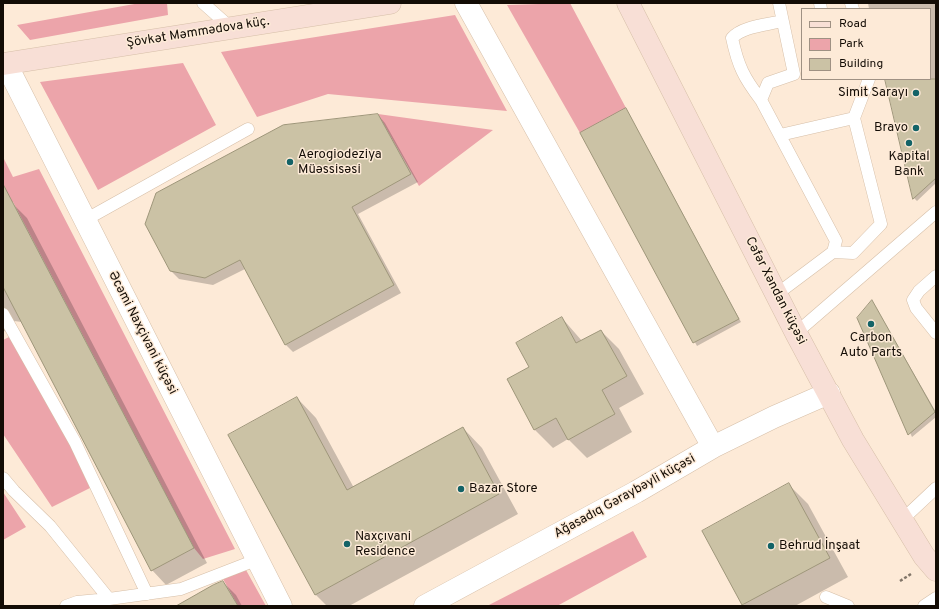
<!DOCTYPE html>
<html>
<head>
<meta charset="utf-8">
<style>
  body { margin:0 }
  #map { position:relative; width:939px; height:609px; overflow:hidden; background:#fdead7; font-family:Overpass,sans-serif }
  canvas { display:block }
  .frame { position:absolute; inset:0; border:4px solid #130c05; pointer-events:none }
  .legend { position:absolute; left:801px; top:8px; width:130px; height:72px; box-sizing:border-box; background:#fdead7; border:1px solid #9f9183; margin:0; padding:5px 7px; list-style:none; font-size:12px; color:#130c05 }
  .legend li { display:flex; align-items:center; gap:8px; height:20px }
  .legend b { width:20px; border:1px solid #9f9183 }
</style>
</head>
<body>
<div id="map">
<canvas width="939" height="609"></canvas>
<div class="frame"></div>
<ul class="legend">
<li><b style="height:5px;background:#f8dfd6"></b>Road</li>
<li><b style="height:11px;background:#eca4aa"></b>Park</li>
<li><b style="height:11px;background:#cbc2a5"></b>Building</li>
</ul>
</div>
<script>
const ctx = document.querySelector('canvas').getContext('2d');
ctx.lineJoin = 'round';
function fill(path, color) {
  ctx.fillStyle = color;
  ctx.fill(path, 'evenodd');
}
function stroke(path, color, width, dash) {
  ctx.strokeStyle = color;
  ctx.lineWidth = width;
  ctx.lineCap = dash ? 'butt' : 'round';
  ctx.setLineDash(dash || []);
  ctx.stroke(path);
}
function write(font, color, halo, rows, align = 'center') {
  ctx.font = font + ' Overpass,sans-serif';
  ctx.lineWidth = 3;
  ctx.setLineDash([]);
  ctx.textBaseline = 'middle';
  ctx.strokeStyle = halo;
  ctx.fillStyle = color;
  for (const [text, x, y, turn = 0] of rows) {
    ctx.save();
    ctx.translate(x, y);
    ctx.rotate((+turn || 0) * Math.PI / 180);
    ctx.textAlign = isNaN(turn) ? turn : align;
    if (halo) ctx.strokeText(text, 0, 0);
    ctx.fillText(text, 0, 0);
    ctx.restore();
  }
}
const green = new Path2D(`
  M140,3H167L168,15L30,40L17,25Z
  M570,3L626,108L580,133L507,5Z
  M455,15L507,111L328,94L257,117L221,52Z
  M183,63L216,125L98,190L40,82Z
  M378,114L493,130L419,186Z
  M3,157L13,177L39,169L235,549L203,559L194,548L13,202L3,207Z
  M13,335L92,487L52,507L3,434V340Z
  M3,492L26,527L3,540Z
  M633,531L647,557L557,606H487Z
  M246,570L266,606H238L223,579Z`);
const shadow = new Path2D(`
  M868,3H936V183L917,201L914,198L886,79H930V9H869Z
  M628,112L741,322L697,346L581,133Z
  M378,115L385,123L418,182L358,214L401,293L293,352L285,344L245,269L213,285L179,279L171,271Z
  M12,203L27,218L207,563L166,585L152,570L22,322L14,321L10,328L3,332V208Z
  M872,301L936,412V417L912,437L858,318Z
  M562,318L582,341L601,331L619,349L644,394L619,408L632,432L587,458L568,439L553,448L535,430L508,380L530,367Z
  M297,398L316,418L354,488L463,428L482,448L518,514L349,606H327L315,594Z
  M789,485L808,504L848,577L795,606H745L703,532Z
  M223,582L236,595L242,606H190Z`);
const building = new Path2D(`
  M885,79H936V178L913,199Z
  M626,108L739,319L693,343L580,133Z
  M378,114L411,174L352,207L394,285L285,345L240,260L205,278L170,271L145,224L156,193L283,125Z
  M3,184L194,548L151,571L3,287Z
  M872,300L935,412L908,435L857,318Z
  M562,317L576,343L601,330L627,376L602,390L615,414L568,440L556,418L534,430L507,379L529,367L516,343Z
  M297,397L347,490L463,427L499,494L315,595L228,435Z
  M789,483L830,558L742,605L702,531Z
  M223,581L238,606H176L213,585Z`);
const path = new Path2D(`
  M900,581L911,574`);
const service = new Path2D(`
  M203,3L230,27
  M820,3L821,9
  M851,3L853,9
  M761,100C744,78 738,66 732,38C743,26 767,25 782,21
  M780,135L854,118
  M85,220L248,129
  M833,252L853,253L881,224L854,118L869,79
  M936,276L919,291L913,300L916,308L936,333
  M777,294L833,252L836,241L761,100L768,83L794,74L779,3
  M3,314L75,442L147,594
  M796,333L936,212
  M3,478L14,491L50,526L109,599
  M903,519L936,488
  M826,597L848,606
  M66,606L77,602L109,599L181,589L256,560
  M924,606L936,598`);
const minor = new Path2D(`
  M466,3L713,447
  M425,606L636,492L713,447L774,417L829,393`);
const tertiary = new Path2D(`
  M6,64L281,606`);
const secondary = new Path2D(`
  M628,3L796,333L853,440L924,556L936,570
  M3,64L390,3`);
const markers = [
  [916,93,4,"#136367"],
  [916,128,4,"#136367"],
  [909,143,4,"#136367"],
  [290,162,4,"#136367"],
  [871,324,4,"#136367"],
  [461,489,4,"#136367"],
  [347,544,4,"#136367"],
  [771,546,4,"#136367"]
];
const streetNames = [
  ["Şövkət Məmmədova küç.",198,33,-9],
  ["Cəfər Xəndan küçəsi",775,291,63],
  ["Əcəmi Naxçivani küçəsi",142,333,63],
  ["Ağasadıq Gəraybəyli küçəsi",625,497,-29]
];
const poiNames = [
  ["Simit Sarayı",908,93,"right"],
  ["Bravo",908,128,"right"],
  ["Aerogiodeziya",298,155],
  ["Müəssisəsi",298,170],
  ["Kapital",909,157,"center"],
  ["Bank",909,172,"center"],
  ["Carbon",871,338,"center"],
  ["Auto Parts",871,353,"center"],
  ["Bazar Store",469,489],
  ["Naxçıvani",355,537],
  ["Residence",355,552],
  ["Behrud İnşaat",779,546]
];
fill(green, '#eca4aa');
fill(shadow, '#0003');
fill(building, '#cbc2a5');
stroke(building, '#9e967a', 1);
stroke(service, '#d6bfa8', 13);
stroke(minor, '#d6bfa8', 23);
stroke(tertiary, '#d6bfa8', 23);
stroke(secondary, '#d6bfa8', 23);
stroke(path, '#817568', 2.5, [3, 2]);
stroke(service, '#fff', 12);
stroke(minor, '#fff', 22);
stroke(tertiary, '#fff', 22);
stroke(secondary, '#f8dfd6', 22);
for (const [x, y, r, color] of markers) {
  const dot = new Path2D();
  dot.arc(x, y, r, 0, 2 * Math.PI);
  ctx.fillStyle = color;
  ctx.fill(dot);
  stroke(dot, '#fdead7', 1.5);
}
write('13px', '#130c05', '#fdead7', streetNames);
write('13px', '#130c05', '#fdead7', poiNames, 'left');
</script>
</body>
</html>
